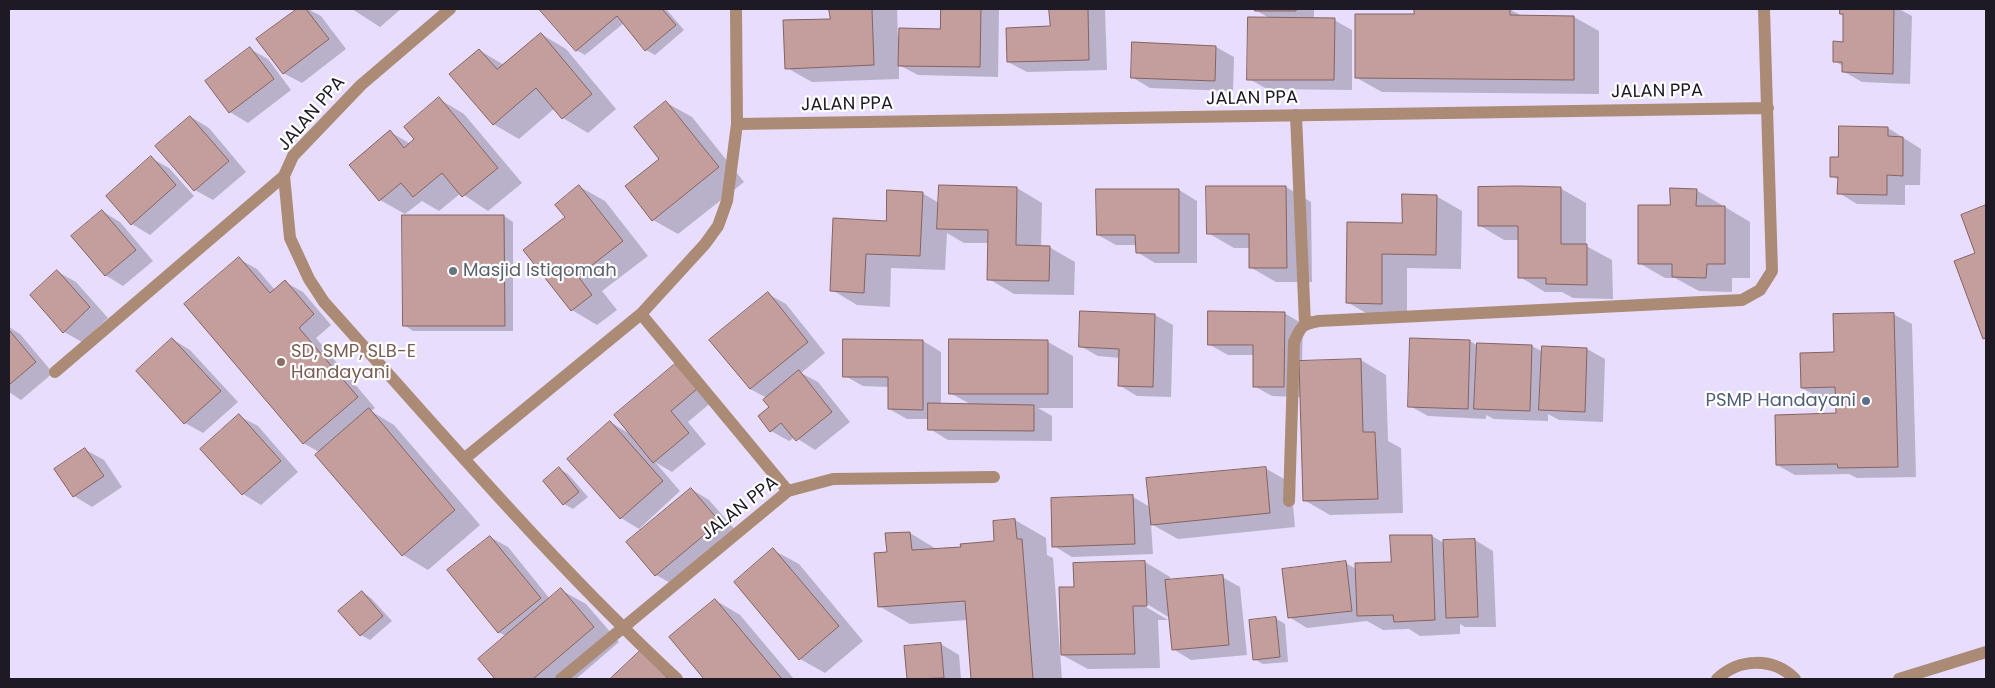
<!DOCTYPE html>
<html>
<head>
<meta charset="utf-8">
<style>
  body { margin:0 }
  #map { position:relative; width:1995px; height:688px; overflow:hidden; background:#e8ddfd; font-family:Poppins,sans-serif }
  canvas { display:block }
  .frame { position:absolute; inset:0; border:10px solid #1e1a25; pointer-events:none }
</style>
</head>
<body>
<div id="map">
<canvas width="1995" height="688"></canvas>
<div class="frame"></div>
</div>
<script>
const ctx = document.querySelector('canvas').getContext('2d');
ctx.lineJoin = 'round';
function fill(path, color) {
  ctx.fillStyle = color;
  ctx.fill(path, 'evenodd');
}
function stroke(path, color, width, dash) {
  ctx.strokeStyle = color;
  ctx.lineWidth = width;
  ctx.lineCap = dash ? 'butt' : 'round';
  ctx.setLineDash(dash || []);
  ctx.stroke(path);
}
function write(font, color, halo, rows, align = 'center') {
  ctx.font = font + ' Poppins,sans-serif';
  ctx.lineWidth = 4.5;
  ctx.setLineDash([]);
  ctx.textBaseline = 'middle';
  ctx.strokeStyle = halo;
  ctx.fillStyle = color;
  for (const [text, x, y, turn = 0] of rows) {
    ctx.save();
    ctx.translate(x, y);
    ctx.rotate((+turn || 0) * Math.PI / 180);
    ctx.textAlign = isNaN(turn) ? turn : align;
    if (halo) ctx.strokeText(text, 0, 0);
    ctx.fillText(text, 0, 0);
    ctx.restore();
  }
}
const shadow = new Path2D(`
  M299,9H308L321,16L346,49L302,83L283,73L258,40Z
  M352,9H401L380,27Z
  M541,9H666L684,30L655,55L646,50L624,23L585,55L576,50Z
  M831,9H897L898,38L941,31L942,9H999L998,77L918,75L899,65V79L812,82L787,68L831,20Z
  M1050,9H1105L1107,70L1027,72L1008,62L1051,28Z
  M1257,9H1314V19L1334,20L1352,30V90L1267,89L1249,79L1271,19L1257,11Z
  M1415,9H1509L1522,16L1574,17L1599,31V94L1382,92L1357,78L1415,15Z
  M1841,9H1899L1912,16L1910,84L1862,82L1843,71V66L1834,61L1844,43L1845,16L1841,14Z
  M541,34L566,49L616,109L588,133L563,118L555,108L519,139L493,124L479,50L504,65Z
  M1216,47L1234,57L1233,91L1150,88L1132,77Z
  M250,49L268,59L291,90L248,123L230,112L207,82Z
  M439,99L464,114L522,183L488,211L461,193L439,211L422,201L405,214L380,200L390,132L411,144Z
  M667,103L692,117L744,182L678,234L653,220Z
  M191,117L209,128L246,172L213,200L195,190L157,146Z
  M1888,128L1921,149L1920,185H1905V205L1857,204L1839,193V180L1831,176L1839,158Z
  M151,158L169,168L194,196L150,235L132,224Z
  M580,187L605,201L648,256L602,291L617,310L597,325L572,310L525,250L566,218Z
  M1286,187L1311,202L1312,282H1276L1250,267V248H1234L1208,233Z
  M1017,188L1042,203L1041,247H1049L1075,262L1074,295L1014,294L989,279V243H964L947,233L945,270L891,268L890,307L857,305L832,290L888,222L922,193L939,203Z
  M1560,188L1586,203V246L1612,260L1613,299L1573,298L1562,292H1545L1520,277V240H1504L1479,225Z
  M1179,190L1197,201V263H1155L1137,252V245H1116L1098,235Z
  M1696,190L1722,205V207H1725L1750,222V278H1732V292L1699,291L1675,278H1665L1639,263L1671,207Z
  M1436,196L1462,211L1461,269L1407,268V318L1373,317L1347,302L1348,224L1403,225Z
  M1986,207V339L1984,338L1977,254L1962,216Z
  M102,211L120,222L153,261L123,286L105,275Z
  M504,216L513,222V331H413L404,325Z
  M239,259L257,269L275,290L285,282L303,292L331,325L316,338L375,408L371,411L394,425L480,525L428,570L403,555L319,452L303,443Z
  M58,272L76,282L108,318L82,342L64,332Z
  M768,294L786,304L825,353L801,373L818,382L850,422L815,450L795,437L789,441L771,431V408L767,398L750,389Z
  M1284,313L1303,324L1302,362L1361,360L1386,375L1388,441L1401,448L1403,513L1330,515L1304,500L1301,397L1272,396L1254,386V355H1228L1210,345Z
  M1893,314L1912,324L1916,477L1857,478L1849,474L1795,475L1777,465L1837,415L1836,398H1820L1802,388L1835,353Z
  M1155,315L1173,325L1171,397L1137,396L1119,385L1120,358L1098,356L1080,346Z
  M9,327L20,334L53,373L21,400L9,392Z
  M172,339L190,350L238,402L203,433L185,423Z
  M923,341L941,352V405H972L950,393L1048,342L1073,356V408H1038L1052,416V441L948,440L930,429V419H907L889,409V387L863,386L845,376Z
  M1470,341L1478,346H1532L1543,352L1587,349L1605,359L1603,422L1559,420L1548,414V421L1494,419L1486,415V419L1428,416L1410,406Z
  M676,365L714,400L688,422L706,444L672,472L655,462L680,491L639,529L621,518L610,422L630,434Z
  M239,416L258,426L298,472L261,505L243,494Z
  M86,450L104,460L122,487L92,507L74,496Z
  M1265,468L1291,483L1295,527L1178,539L1151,524L1153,554L1072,557L1054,546L1133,497L1150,507Z
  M559,469L568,474L588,497L573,509L564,504L545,481Z
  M691,489L709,500L737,532L674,585L656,575Z
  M1015,520L1046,538L1047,555L1053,558L1062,679H972L968,620L910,624L879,606L888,553L910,533L938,550L962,548L995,542Z
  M1432,536L1444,543L1475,540L1493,551L1496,627H1465L1460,624V634L1420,636L1409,629L1383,630L1367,621L1307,628L1289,617L1346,563L1356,569L1392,563Z
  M490,537L508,547L550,599L561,590L586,604L619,642L576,679H497L480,659L506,636L498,632Z
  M773,550L799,564L863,641L825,673L800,659Z
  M1145,562L1170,577V581L1222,577L1240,587L1247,655L1191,660L1173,649L1170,618L1142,601L1141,604L1168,620H1158L1160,668L1088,669L1062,655L1075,588Z
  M362,592L371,598L392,621L370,640L361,635Z
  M715,600L740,615L794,679H706L671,638Z
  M1275,618L1285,624L1288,662L1263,664L1254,659Z
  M941,644L959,655L961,679H908L906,647Z
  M642,652L678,679H612Z`);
const building = new Path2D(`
  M297,9H306L329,39L283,74L256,39Z
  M539,9H662L676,25L645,51L617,16L576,51Z
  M829,9H872L874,65L785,69L783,20L830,19Z
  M941,9H981L980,67L898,66L899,28L940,29Z
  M1049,9H1088L1089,60L1007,62L1006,28L1050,26Z
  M1255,9H1296V11H1255Z
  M1414,9H1510V15L1574,16V80L1355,78V14H1414Z
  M1840,9H1894L1893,74L1842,72V62H1833V41L1843,42V14H1840Z
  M1248,17L1335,18L1334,80H1247Z
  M541,33L592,94L562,119L536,88L493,125L449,74L479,49L497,69Z
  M1132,42L1216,46L1215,81L1131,78Z
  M250,47L274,79L229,113L205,81Z
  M439,97L498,168L462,197L442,173L413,197L401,183L379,201L349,165L390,130L404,148L414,139L404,127Z
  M666,101L719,167L652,221L625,186L659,159L634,127Z
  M190,116L229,161L194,191L155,146Z
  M1839,126L1888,127V136L1903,137V176L1887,175V195L1837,194L1838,177H1830V157H1838Z
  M151,156L176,185L131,225L106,196Z
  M579,185L623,241L578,276L592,295L571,311L523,250L565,217L555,205Z
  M939,185L1017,187L1016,245L1050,246L1049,281L987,280L988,230L937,229Z
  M1206,186H1286L1287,268H1249V234H1207Z
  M1518,186L1561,187V244H1587V285L1546,284V278H1518V226H1478V187Z
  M1670,188L1697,189L1696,206H1725V264H1707L1706,278L1672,277V264H1638V205H1670Z
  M1096,189H1179V253H1136L1135,235H1097Z
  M887,190L923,192L920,256L866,254L864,293L830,291L833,218L886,221Z
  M1402,194L1437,195L1436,255L1382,254V304L1346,303L1347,222L1402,223Z
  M1986,205V338L1983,339L1954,261L1975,253L1961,215Z
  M102,210L136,250L105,276L71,236Z
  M402,215H504L505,326H403Z
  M239,257L270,293L285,280L314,314L299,328L358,397L303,444L184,304Z
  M57,270L90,307L63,333L30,295Z
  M768,292L808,342L750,389L709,340Z
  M1080,311L1155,314L1153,387L1118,386L1119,349L1079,347Z
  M1208,311L1285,312L1284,387H1253V345H1208Z
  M1894,313L1898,467L1838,468L1837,464L1776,465L1775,415L1836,413L1835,387L1801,388L1800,353L1834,352L1833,314Z
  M9,330L36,362L9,385Z
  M172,338L221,391L184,424L136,371Z
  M1410,338L1470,340L1468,409L1408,407Z
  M843,339L923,340V410L888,409V377H843Z
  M949,339L1048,340V394H949Z
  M1477,343L1532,345L1530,411L1474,409Z
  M1542,346L1587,348L1585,412L1539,410Z
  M1361,359L1363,432H1375L1378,499L1303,501L1299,361Z
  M675,364L697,389L671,411L689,433L653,463L614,415Z
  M799,370L832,412L796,441L781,423L770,432L758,416L769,407L763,400Z
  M928,403L1034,405V431L928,430Z
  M369,408L455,510L402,556L315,455Z
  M239,414L281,461L242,495L200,449Z
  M610,421L663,481L620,519L567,459Z
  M85,448L104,476L73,497L54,469Z
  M559,467L579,492L563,505L543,481Z
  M1266,467L1270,513L1151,525L1146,478Z
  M691,488L720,522L655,576L626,542Z
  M1133,495L1135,544L1052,547L1051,498Z
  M1015,519L1017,539H1022L1033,679H971L965,601L878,607L874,553L887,552L885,533L910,532L912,550L961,547L960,544L994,541L993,521Z
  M1390,535H1432L1435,620L1394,622L1393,615L1357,616L1355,563L1391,562Z
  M490,536L541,598L498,633L447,570Z
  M1475,539L1478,617L1446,618L1443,540Z
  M773,548L839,626L799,660L734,582Z
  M1145,561L1147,606H1133L1135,654L1061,655L1059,587H1074L1073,563Z
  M1346,561L1352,611L1288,618L1282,569Z
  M1223,575L1229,645L1172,650L1165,580Z
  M561,588L594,627L533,679H495L478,659Z
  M362,591L383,616L360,636L338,611Z
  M715,599L782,679H704L669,637Z
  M1276,617L1280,657L1253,660L1249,620Z
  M941,643L944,678L907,679L904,646Z
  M641,650L668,679H610Z`);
const lane = new Path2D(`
  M450,9L361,85L293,156L284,176L290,238L309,279L324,302C439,430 551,562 677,679
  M1296,115L1305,324
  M737,124L1768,108
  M641,314L788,491
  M55,372L284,176
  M464,459L641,314L705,244L718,226L727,201L737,124L736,9
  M1289,501L1294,342C1301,326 1302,324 1319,321L1742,300L1760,290L1772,271L1764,9
  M561,679L788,491L833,479L994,477
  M1717,679C1739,658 1773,657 1795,679
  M1899,679L1986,652`);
const markers = [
  [453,271,5,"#6b7280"],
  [281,362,5,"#8d6e63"],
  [1866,401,5,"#5c6f8a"]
];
const streetNames = [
  ["JALAN PPA",1657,92,-1],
  ["JALAN PPA",1252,99,-1],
  ["JALAN PPA",847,105,-1],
  ["JALAN PPA",312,114,-49],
  ["JALAN PPA",740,509,-38]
];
const worshipNames = [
  ["Masjid Istiqomah",463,271]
];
const educationNames = [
  ["SD, SMP, SLB-E",291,352],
  ["Handayani",291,373]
];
const serviceNames = [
  ["PSMP Handayani",1856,401]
];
fill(shadow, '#0003');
fill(building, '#c39e9c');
stroke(building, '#846261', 1);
stroke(lane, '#ab8b75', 12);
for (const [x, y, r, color] of markers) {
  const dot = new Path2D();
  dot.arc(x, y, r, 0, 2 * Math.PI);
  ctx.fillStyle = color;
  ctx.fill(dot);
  stroke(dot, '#fff', 2);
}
write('18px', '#1e1a25', '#fff', streetNames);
write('18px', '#5b616d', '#fff', worshipNames, 'left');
write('18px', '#785e54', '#fff', educationNames, 'left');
write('18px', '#4e5e75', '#fff', serviceNames, 'right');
</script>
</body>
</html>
